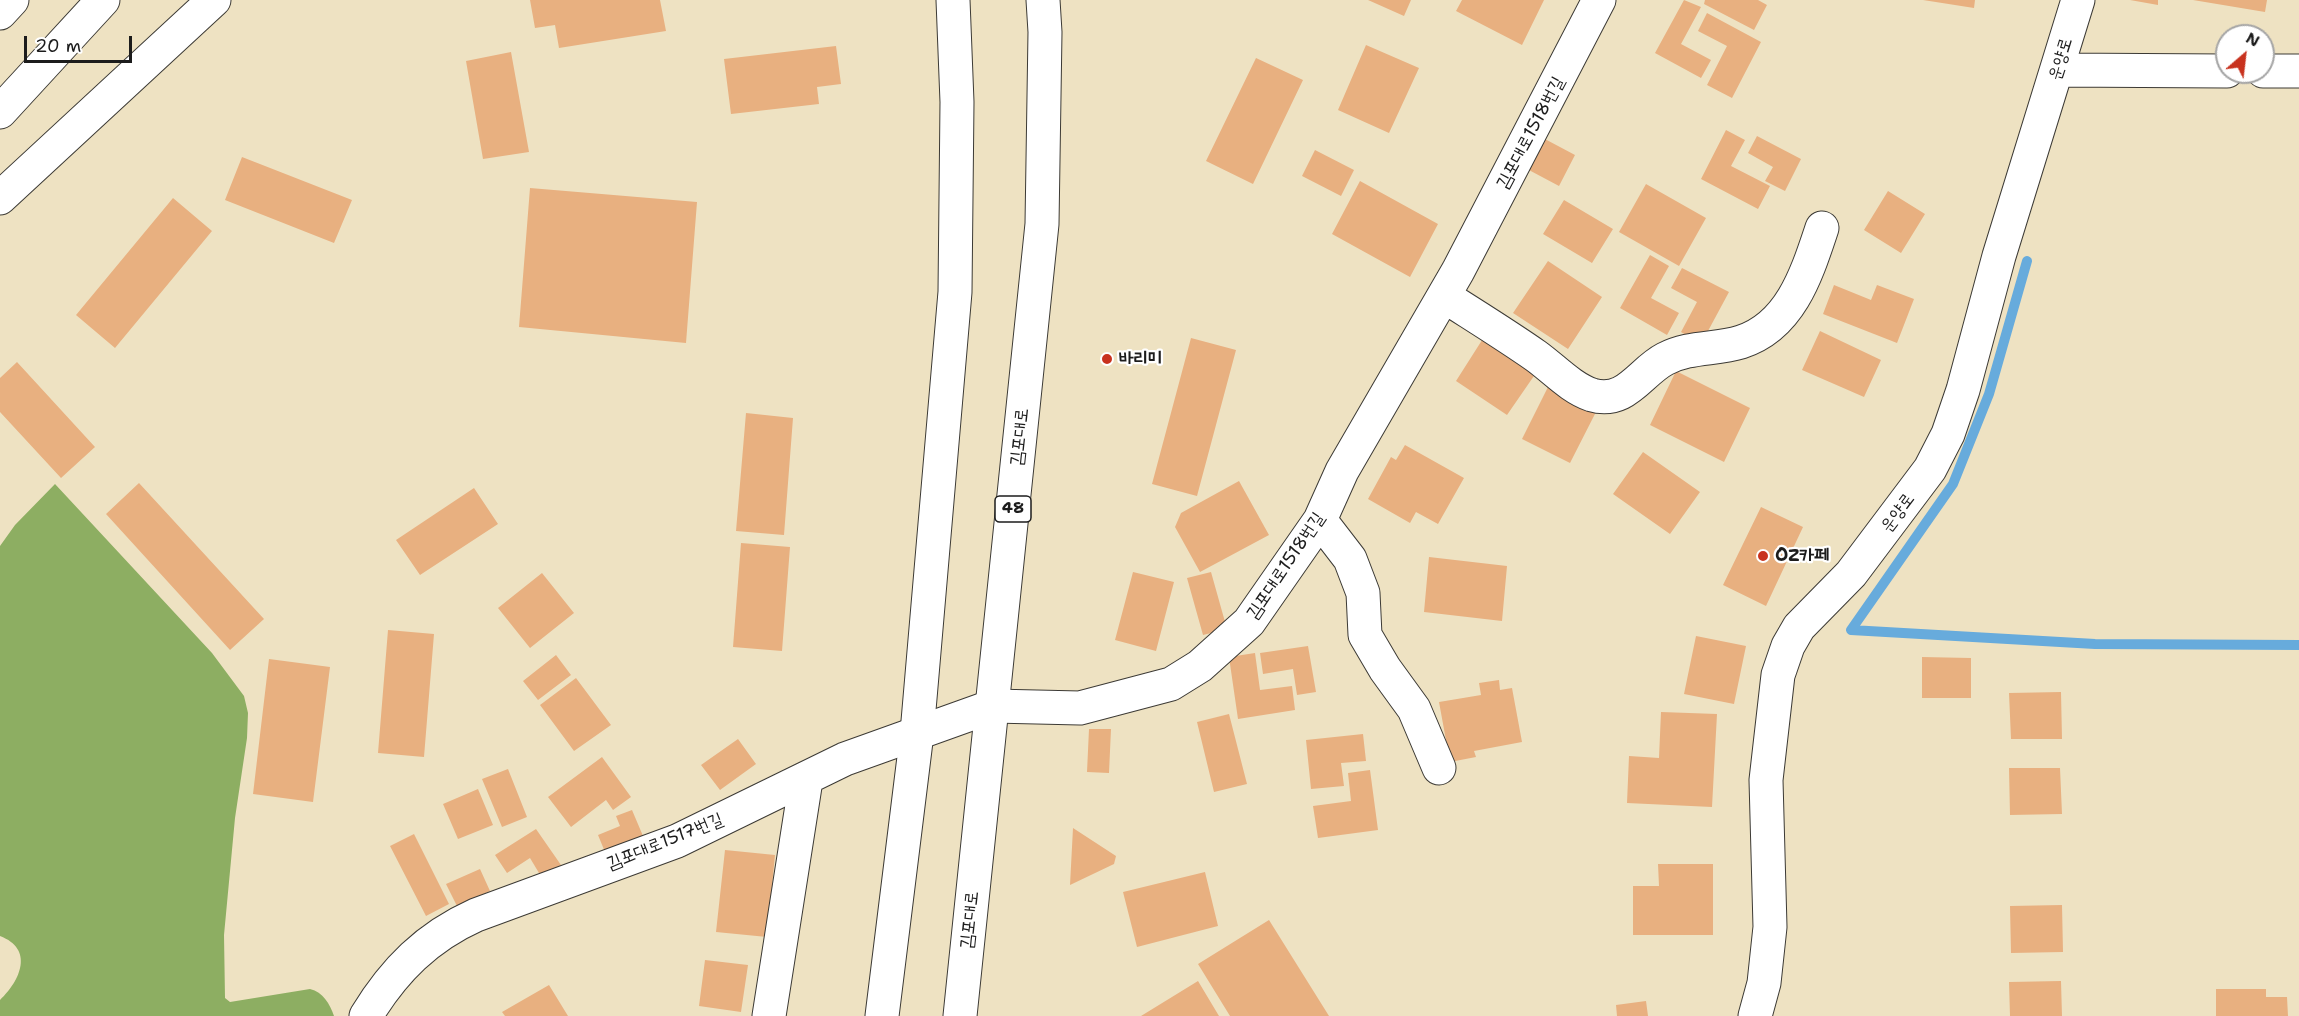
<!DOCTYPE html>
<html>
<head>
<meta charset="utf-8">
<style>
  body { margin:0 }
  #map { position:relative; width:2299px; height:1016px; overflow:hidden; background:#eee2c2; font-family:"Shantell Sans",sans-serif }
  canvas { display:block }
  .north { position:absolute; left:2215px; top:24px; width:60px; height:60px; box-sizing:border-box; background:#fff; border:2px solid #a4a4a4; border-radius:50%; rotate:28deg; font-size:16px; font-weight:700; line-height:24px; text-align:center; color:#1c1c1c }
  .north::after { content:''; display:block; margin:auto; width:21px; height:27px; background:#c8321e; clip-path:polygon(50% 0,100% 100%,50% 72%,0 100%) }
  .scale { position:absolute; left:24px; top:36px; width:108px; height:27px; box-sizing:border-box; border:3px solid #1c1c1c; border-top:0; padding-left:8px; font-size:18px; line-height:21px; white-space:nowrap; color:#1c1c1c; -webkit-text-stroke:4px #fff; paint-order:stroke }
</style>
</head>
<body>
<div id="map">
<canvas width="2299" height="1016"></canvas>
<div class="north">N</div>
<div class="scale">20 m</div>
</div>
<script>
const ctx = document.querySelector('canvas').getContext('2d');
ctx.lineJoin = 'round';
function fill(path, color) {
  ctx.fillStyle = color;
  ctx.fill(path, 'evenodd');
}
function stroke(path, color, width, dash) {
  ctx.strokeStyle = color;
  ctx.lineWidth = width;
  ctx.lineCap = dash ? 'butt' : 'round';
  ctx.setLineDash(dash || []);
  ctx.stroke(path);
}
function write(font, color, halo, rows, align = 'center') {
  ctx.font = font + ' "Shantell Sans","Poor Story",sans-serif';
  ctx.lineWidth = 4.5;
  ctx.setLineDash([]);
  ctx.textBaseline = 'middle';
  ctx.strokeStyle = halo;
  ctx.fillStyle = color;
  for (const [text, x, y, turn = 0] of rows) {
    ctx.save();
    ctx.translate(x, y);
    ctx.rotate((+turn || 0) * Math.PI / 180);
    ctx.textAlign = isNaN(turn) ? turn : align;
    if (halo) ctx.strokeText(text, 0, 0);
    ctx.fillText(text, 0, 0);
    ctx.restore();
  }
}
const forest = new Path2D(`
  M55,484L212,653L244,696L248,713L247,738L235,818L224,935L225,998L230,1002L310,989C323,992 330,1004 334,1016H0V1000C21,980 34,949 0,936V546L15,525Z`);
const stream = new Path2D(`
  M2027,261L1989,394L1953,484L1851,630L2095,644L2299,645`);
const building = new Path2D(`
  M530,0H660L666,31L559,48L555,25L535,28Z
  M1368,0H1411L1404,16Z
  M1462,0H1544L1522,45L1456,11Z
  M1684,0L1701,7L1681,44L1711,60L1701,78L1655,53Z
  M1705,0H1758L1767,5L1754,30L1704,4Z
  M1923,0H1975L1974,8Z
  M2130,0H2158V5Z
  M2193,0H2267L2265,12Z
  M1707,13L1761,42L1732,98L1707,85L1727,46L1698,31Z
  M1366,45L1419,68L1389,133L1338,110Z
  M836,46L841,84L817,87L819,104L731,114L724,59Z
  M511,52L529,152L483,159L466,61Z
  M1256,58L1303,80L1253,184L1206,161Z
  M1726,130L1745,140L1731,166L1770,186L1758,209L1701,179Z
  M1757,136L1801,159L1785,191L1765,181L1773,167L1748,153Z
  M1543,138L1575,155L1559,186L1527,169Z
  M1315,150L1354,170L1341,196L1302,176Z
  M242,157L352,200L334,243L225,200Z
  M1360,181L1438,224L1410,277L1332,234Z
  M1646,184L1706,218L1679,266L1619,232Z
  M530,188L697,202L686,343L519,327Z
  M1888,191L1925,214L1901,253L1864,230Z
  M173,198L212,231L115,348L76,315Z
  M1564,200L1613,229L1592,263L1543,234Z
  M1650,255L1669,266L1651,298L1679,313L1667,335L1620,308Z
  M1548,261L1602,297L1568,349L1513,313Z
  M1682,268L1729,292L1701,344L1681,332L1697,302L1671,288Z
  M1834,285L1871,300L1877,285L1914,299L1897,343L1823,314Z
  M1820,331L1881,360L1864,397L1802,370Z
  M1484,337L1536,373L1507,415L1456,381Z
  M1191,338L1236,350L1197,496L1152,484Z
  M17,362L95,447L61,478L0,412V378Z
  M1676,371L1750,408L1724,462L1650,425Z
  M1550,383L1598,408L1570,463L1522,439Z
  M746,413L793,418L784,535L736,531Z
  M1405,445L1464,478L1438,524L1416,512L1410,523L1368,499L1391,457L1396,460Z
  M1643,452L1700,492L1670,534L1613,494Z
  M1239,481L1269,535L1200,572L1175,527L1181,513Z
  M139,483L264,619L230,650L106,514Z
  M474,488L498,524L420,575L396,540Z
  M1761,507L1803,527L1766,606L1723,585Z
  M741,543L790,547L782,651L733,647Z
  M1429,557L1507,566L1502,621L1424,612Z
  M1133,572L1174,582L1156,651L1115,640Z
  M1211,572L1227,629L1203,635L1187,578Z
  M542,573L574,613L530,648L498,608Z
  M388,630L434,634L424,757L378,753Z
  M1696,636L1746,646L1734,704L1684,694Z
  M1308,646L1316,692L1297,695L1293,669L1263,674L1260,653Z
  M1255,653L1260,690L1292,686L1295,710L1238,719L1229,657Z
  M556,655L571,675L538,700L523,681Z
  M1922,657L1971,658V698H1922Z
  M269,659L330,667L313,802L253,794Z
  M576,678L611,725L574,751L540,705Z
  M1499,680L1500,690L1512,688L1522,742L1474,751L1476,757L1450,762L1439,702L1481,695L1479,683Z
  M2061,692L2062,739H2011L2009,693Z
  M1661,712L1717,714L1712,807L1627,803L1629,756L1659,758Z
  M1229,714L1247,784L1214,792L1197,722Z
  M1089,729H1111L1109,773L1087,772Z
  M1363,734L1366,761L1341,763L1344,786L1311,789L1306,740Z
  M738,739L756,764L720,790L701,765Z
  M602,757L631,797L613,810L606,800L571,827L548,797Z
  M2009,768H2060L2062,814L2010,815Z
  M508,769L527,817L502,827L482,779Z
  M1370,770L1378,830L1318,838L1313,806L1351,801L1348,773Z
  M478,789L493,825L458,839L443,804Z
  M632,810L643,836L605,852L598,835L620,826L616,816Z
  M1073,828L1116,856L1114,864L1070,885Z
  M536,829L561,865L542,878L530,858L507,873L495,855Z
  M414,834L449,904L426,916L390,846Z
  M725,850L775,855L767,937L716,932Z
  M1658,864H1713V935H1633V886H1659Z
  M480,869L490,891L457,906L446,884Z
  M1205,872L1218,926L1137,947L1123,892Z
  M2062,905L2063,952L2011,953L2010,906Z
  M1269,920L1329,1016H1230L1198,964Z
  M705,960L748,965L741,1012L699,1006Z
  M1198,981L1219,1016H1141Z
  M2061,981L2062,1016H2010L2009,982Z
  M549,985L568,1016H505L502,1012Z
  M2216,989H2266V997H2287L2288,1016H2216Z
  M1646,1001L1648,1016H1617L1616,1005Z`);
const minor = new Path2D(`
  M0,13L12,0
  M2058,70L2227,71
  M2263,71H2299
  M0,112L103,0
  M0,198L214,0
  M1444,296C1475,316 1506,335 1536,356C1554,369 1571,388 1592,395C1626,405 1640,372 1665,359C1690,346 1715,350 1741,342C1791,326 1807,273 1822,228
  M1320,520L1350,559L1363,593L1365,635L1385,669L1414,709L1439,768
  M366,1016C394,970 427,937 476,915L677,841L845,759L993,706L1080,708L1171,684L1200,666L1249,622L1320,520L1342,471L1458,271L1599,0
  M769,1016L806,780
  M1755,1016L1764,983L1770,927L1766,780L1778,675L1788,646L1799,627L1851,574L1930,469L1948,434L1963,390L1999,256L2078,0`);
const major = new Path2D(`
  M882,1016L917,733L955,292L957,102L953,0
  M960,1016L1042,224L1045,32L1043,0`);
const markers = [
  [1107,359,6,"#c8321e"],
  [1763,556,6,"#c8321e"]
];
const shields = [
  [1013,509,36]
];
const shieldNames = [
  ["48",1013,509]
];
const streetNames = [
  ["운양로",2061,59,-73],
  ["김포대로1518번길",1531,133,-62],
  ["김포대로",1020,437,-84],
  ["운양로",1898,513,-53],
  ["김포대로1518번길",1286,566,-56],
  ["김포대로1517번길",665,842,-22],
  ["김포대로",970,920,-84]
];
const poiNames = [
  ["바리미",1119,359],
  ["OZ카페",1775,556]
];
fill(forest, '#8dae62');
stroke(stream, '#67abdc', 10);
fill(building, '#e8b080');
stroke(minor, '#3c3a35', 35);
stroke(major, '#3c3a35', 35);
stroke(minor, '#fff', 33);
stroke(major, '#fff', 33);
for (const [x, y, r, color] of markers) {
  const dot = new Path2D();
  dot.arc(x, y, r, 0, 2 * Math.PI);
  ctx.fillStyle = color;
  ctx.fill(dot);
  stroke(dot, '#fff', 2);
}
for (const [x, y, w] of shields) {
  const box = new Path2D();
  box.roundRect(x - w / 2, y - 13, w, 26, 4.5);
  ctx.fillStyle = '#fff';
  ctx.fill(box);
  stroke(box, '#1c1c1c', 1.5);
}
write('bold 16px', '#1c1c1c', null, shieldNames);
write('18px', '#1c1c1c', '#fff', streetNames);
write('bold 18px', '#1c1c1c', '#fff', poiNames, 'left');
</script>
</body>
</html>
